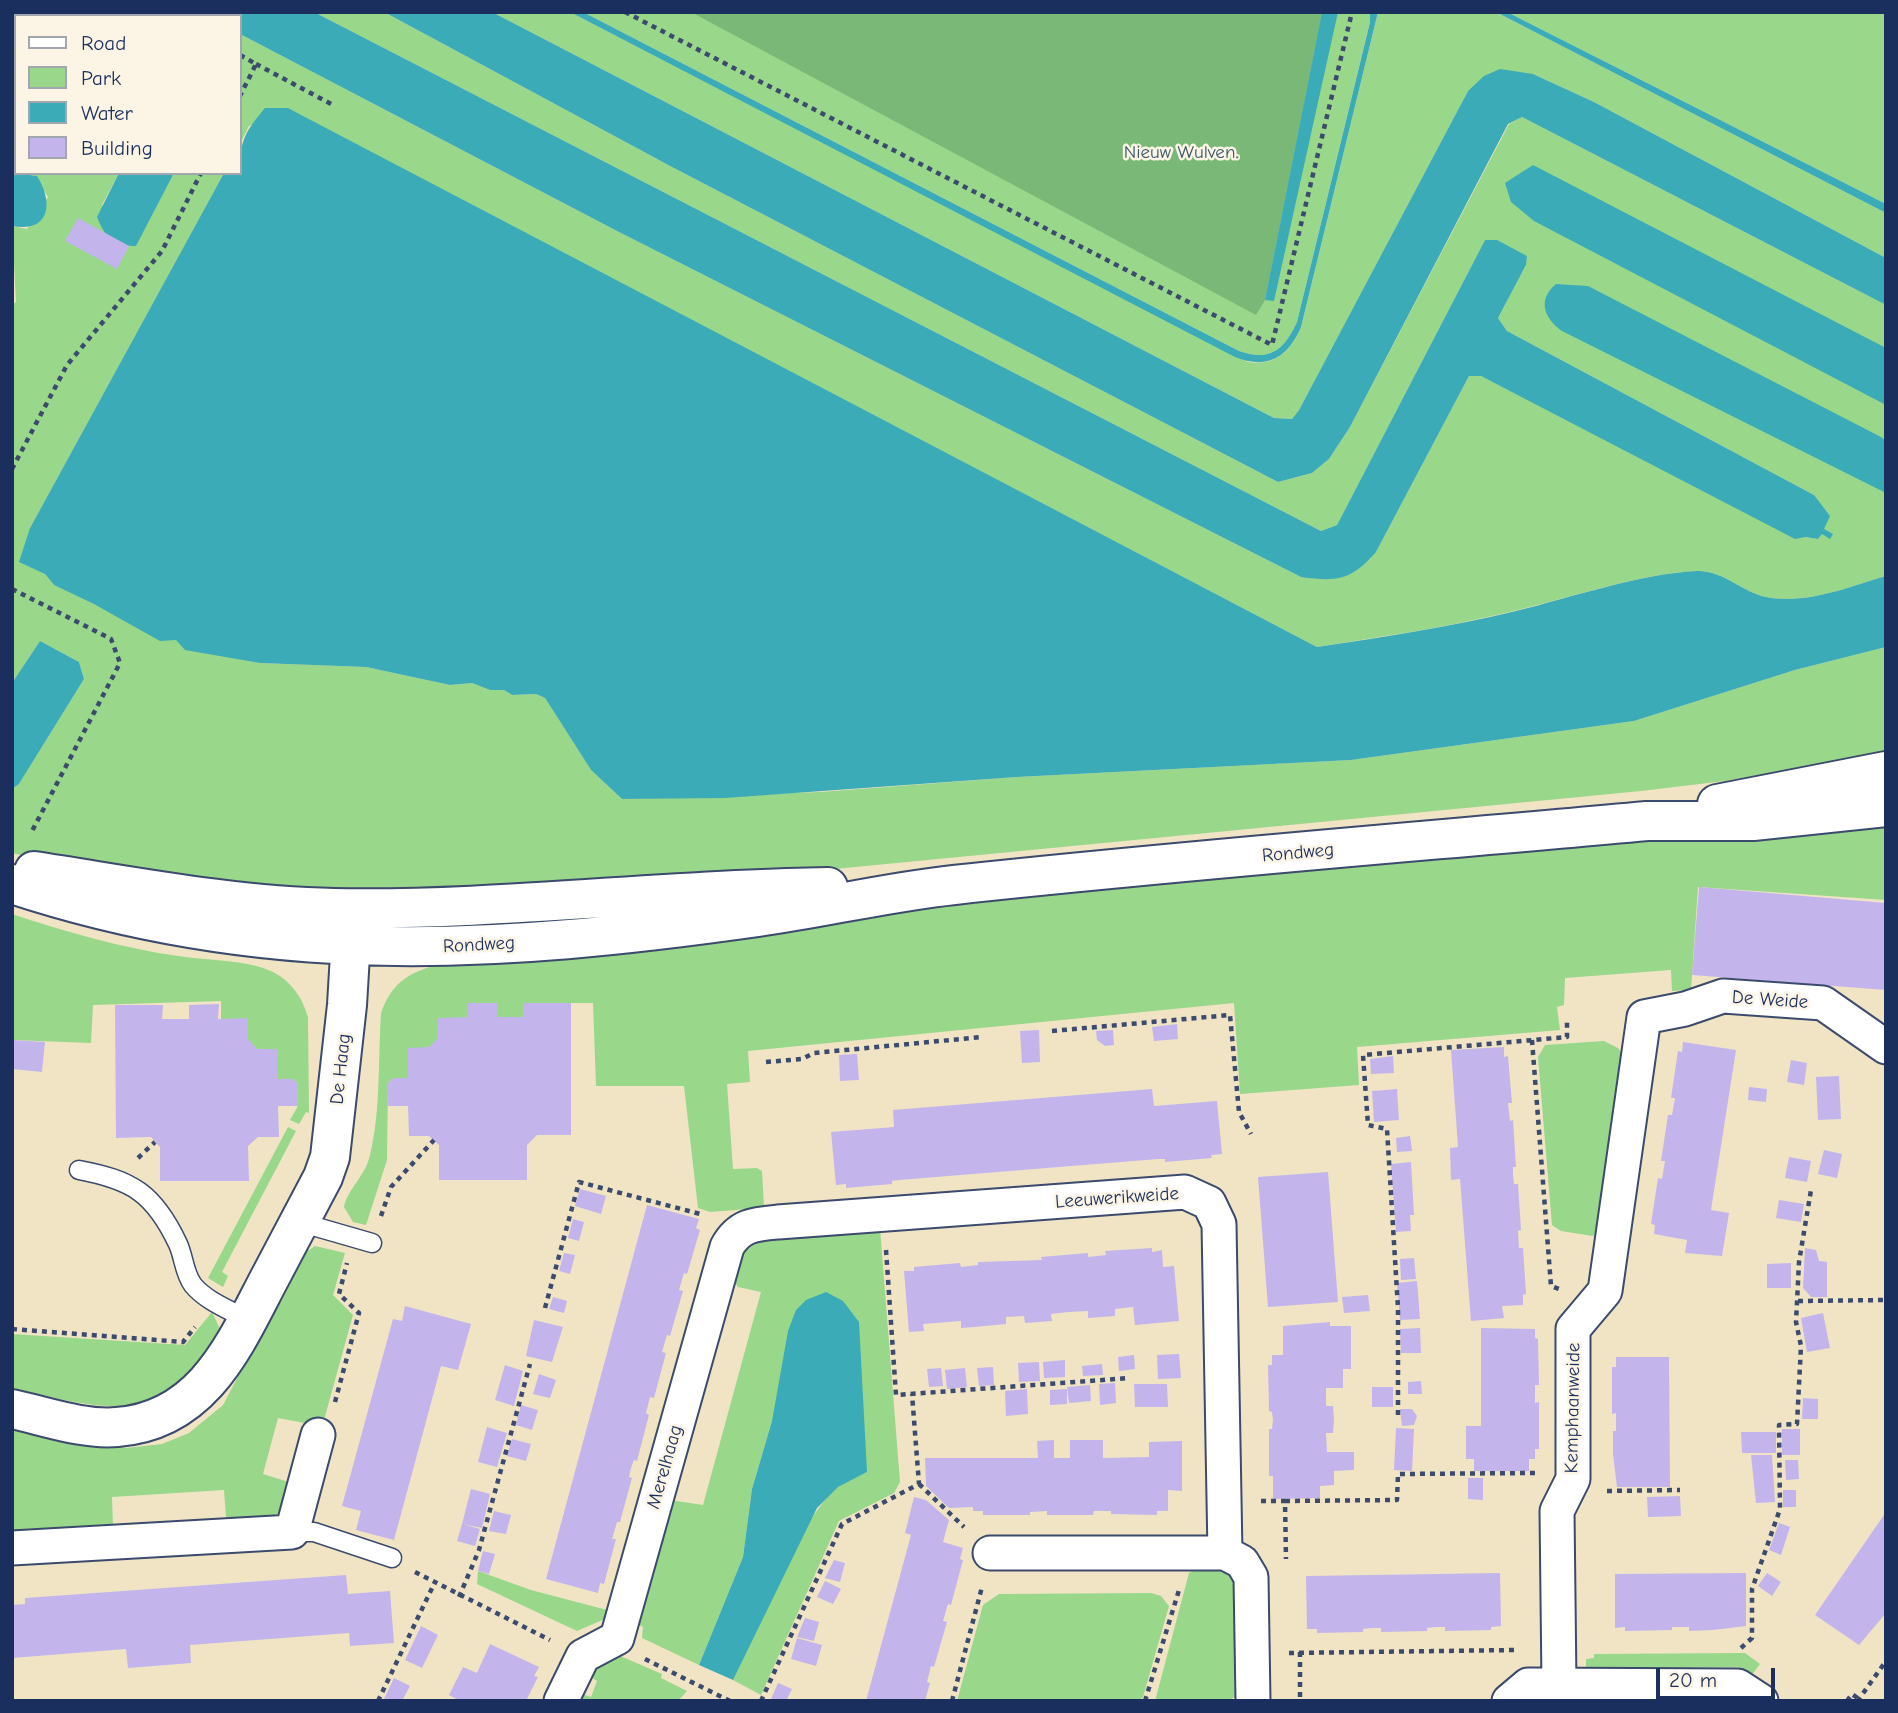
<!DOCTYPE html>
<html>
<head>
<meta charset="utf-8">
<style>
  body { margin:0 }
  #map { position:relative; width:1898px; height:1713px; overflow:hidden; background:#f0e4c5; font-family:"Comic Neue",sans-serif }
  canvas { display:block }
  .frame { position:absolute; inset:0; border:14px solid #1b2f5e; pointer-events:none }
  .legend { position:absolute; left:14px; top:14px; width:228px; height:161px; box-sizing:border-box; background:#fcf5e5; border:2px solid #a2a6af; margin:0; padding:9px 12px; list-style:none; font-size:21px; color:#1b2f5e }
  .legend li { display:flex; align-items:center; gap:14px; height:35px }
  .legend b { width:35px; border:2px solid #a2a6af }
  .scale { position:absolute; left:1656px; top:1668px; width:119px; height:32px; box-sizing:border-box; border:4px solid #1b2f5e; border-top:0; padding-left:9px; font-size:21px; line-height:24px; white-space:nowrap; color:#1b2f5e; -webkit-text-stroke:5px #fcf5e5; paint-order:stroke }
</style>
</head>
<body>
<div id="map">
<canvas width="1898" height="1713"></canvas>
<div class="frame"></div>
<ul class="legend">
<li><b style="height:9px;background:#fff"></b>Road</li>
<li><b style="height:19px;background:#99d78b"></b>Park</li>
<li><b style="height:19px;background:#3babb8"></b>Water</li>
<li><b style="height:19px;background:#c3b5ec"></b>Building</li>
</ul>
<div class="scale">20 m</div>
</div>
<script>
const ctx = document.querySelector('canvas').getContext('2d');
ctx.lineJoin = 'round';
function fill(path, color) {
  ctx.fillStyle = color;
  ctx.fill(path, 'evenodd');
}
function stroke(path, color, width, dash) {
  ctx.strokeStyle = color;
  ctx.lineWidth = width;
  ctx.lineCap = dash ? 'butt' : 'round';
  ctx.setLineDash(dash || []);
  ctx.stroke(path);
}
function write(font, color, halo, rows, align = 'center') {
  ctx.font = font + ' "Comic Neue",sans-serif';
  ctx.lineWidth = 5;
  ctx.setLineDash([]);
  ctx.textBaseline = 'middle';
  ctx.strokeStyle = halo;
  ctx.fillStyle = color;
  for (const [text, x, y, turn = 0] of rows) {
    ctx.save();
    ctx.translate(x, y);
    ctx.rotate((+turn || 0) * Math.PI / 180);
    ctx.textAlign = isNaN(turn) ? turn : align;
    if (halo) ctx.strokeText(text, 0, 0);
    ctx.fillText(text, 0, 0);
    ctx.restore();
  }
}
const green = new Path2D(`
  M314,12H384L672,167L1278,482L1312,473L1329,459L1350,427L1509,124L1522,117L1886,305V576C1848,587 1806,605 1766,597C1742,592 1723,570 1698,571C1640,573 1563,600 1505,613C1443,628 1379,637 1317,647L288,109L249,126L240,144V34L617,231L1301,577L1376,552L1469,376H1481L1805,537L1818,539L1824,529L1814,495L1507,331L1498,318L1526,265L1485,240L1337,525L1321,531Z
  M492,12H570L1248,362C1275,366 1291,352 1301,327L1378,12H1496L1886,213V258L1594,102L1533,74L1468,91L1299,410L1292,419L1274,418Z
  M583,12H1370L1371,17L1297,322C1284,350 1270,362 1239,351Z
  M1507,12H1886V204Z
  M32,173H119L102,205L136,245L174,173H224L30,528L45,574L54,585L176,640L260,663L366,667L450,685L472,683L490,690H504L512,695L536,694L545,698L591,770L622,799L820,792L1017,777L1351,760L1634,721L1795,670L1886,647V752L1725,781L1641,791L752,877L341,898L42,860L12,853V789L19,784L84,679L79,662L40,641L12,683V305L16,302L12,226L27,229L48,197Z
  M1886,816V900L1698,887L1691,990L1672,991L1671,970L1565,978L1564,1005L1557,1007L1560,1030L1357,1047L1359,1085L1240,1094L1234,1003L748,1051L750,1082L727,1084L733,1169L757,1168L762,1171L764,1206L761,1208L710,1212L698,1208L684,1086H596L593,1003H524L523,1017H497V1003H468V1017L438,1038L408,1078H394L388,1083L387,1160L366,1225L353,1222L344,1207C347,1190 366,1175 370,1155C381,1111 378,1057 381,1013C391,985 406,974 433,966C685,935 938,906 1192,881C1423,859 1655,842 1886,816Z
  M12,914C66,932 122,948 178,956C208,961 245,959 273,972C291,981 302,997 308,1017L309,1113L306,1112L299,1124L290,1120L298,1106V1084L293,1079H278V1049H257L221,1019V1001L93,1005L91,1043L12,1040Z
  M1604,1041L1618,1048L1623,1055L1600,1229L1593,1236L1561,1231L1552,1225L1538,1057L1545,1045Z
  M288,1127L296,1131L222,1272L228,1276L223,1287L208,1278Z
  M880,1228L900,1482L894,1493L839,1521L761,1695L733,1680C755,1634 801,1515 838,1487C846,1481 858,1477 867,1472L772,1421L752,1489L743,1557L699,1665L642,1638L643,1627L637,1624L670,1500L703,1505L761,1292L738,1287L735,1282L743,1250L755,1239Z
  M315,1246L345,1253L333,1295L353,1315L324,1420L315,1425L278,1418L263,1474L292,1483L282,1514L230,1521L226,1517L224,1490L112,1497L113,1529L12,1536V1425L126,1448L162,1444L189,1433L223,1405L303,1254Z
  M212,1312L221,1331C210,1347 198,1372 183,1384C132,1424 69,1400 12,1388V1334L185,1345Z
  M1195,1570H1232L1238,1575L1237,1695L1229,1701H1155L1189,1573Z
  M478,1571L531,1590L611,1611L607,1618L577,1631L477,1584Z
  M1151,1593L1161,1596L1169,1606L1143,1697L1139,1701H957L983,1605L999,1594Z
  M1745,1653L1760,1664L1751,1676L1738,1667L1586,1669V1659L1594,1658V1654Z
  M618,1655L662,1674L661,1678L687,1691L678,1701H575L579,1693L591,1697L597,1681L589,1676L596,1665Z`);
const forest = new Path2D(`
  M691,12H1322L1265,300L1256,315Z`);
const water = new Path2D(`
  M214,12H314L1321,531L1337,525L1485,240H1497L1527,256L1526,265L1498,318L1507,331L1814,495L1830,516L1824,529L1833,534L1830,539L1822,534L1818,539L1805,537L1795,539L1481,376H1469L1376,552C1351,580 1339,582 1301,577L617,231L240,34V16H214Z
  M384,12H492L1274,418L1292,419L1299,410L1468,91L1484,76L1500,69L1533,74L1594,102L1886,258V305L1522,117L1508,124L1350,427L1329,459L1312,473L1278,482L672,167Z
  M570,12H583L1239,351C1270,362 1284,350 1297,322L1370,22V12H1378L1301,327C1288,358 1267,370 1235,357Z
  M1322,12H1338L1274,301L1265,300Z
  M1496,12H1507L1886,204V213Z
  M265,108H288L303,116L1317,647C1383,637 1450,627 1516,611C1573,597 1639,574 1697,571C1723,570 1742,592 1766,597C1806,605 1848,587 1886,576V647L1795,670L1634,721L1351,760L1017,777L725,798L622,799L591,770L545,698L536,694L512,695L504,690H490L472,683L450,685L366,667L260,663L185,650L176,640L160,641L94,604L54,585L45,574L19,562L30,528L224,173H240C240,141 244,133 265,108Z
  M12,162L16,164V173L37,176C54,203 50,233 12,226Z
  M1533,165L1886,348V405L1534,221L1511,202L1505,183Z
  M119,173H174L136,246C113,246 105,237 97,217Z
  M1556,284L1588,286L1881,437L1886,441V493L1562,331C1544,318 1537,300 1556,284Z
  M40,641L79,662L84,679L19,784L12,789V683Z
  M826,1292L843,1301L859,1322L867,1472L838,1487L817,1508L733,1680L699,1665L743,1557L752,1489L772,1421L788,1331L796,1310L806,1300Z`);
const building = new Path2D(`
  M78,218L129,246L117,269L65,241Z
  M1699,887L1886,903V990L1692,975Z
  M468,1003H497V1017H523V1003H571V1135H537L527,1145V1180H439V1145L429,1136H409L408,1106H388V1083L394,1078H408V1048L429,1047L438,1038V1018L468,1017Z
  M219,1004L218,1019L248,1018V1039L257,1049H278V1079H293L298,1084V1106H278L279,1137H258L248,1146L249,1181H160V1147L151,1137L116,1138L115,1005H163L162,1019H189V1005Z
  M1177,1024L1178,1039L1154,1041L1152,1027Z
  M1039,1030L1040,1062L1022,1063L1020,1031Z
  M1113,1030L1114,1045L1105,1046L1097,1040L1096,1031Z
  M12,1040L45,1042L42,1072L12,1069Z
  M1683,1042L1736,1050L1711,1210L1729,1213L1722,1256L1685,1253L1687,1240L1654,1234L1655,1225L1651,1224L1658,1178L1662,1179L1665,1161H1661L1668,1115H1672L1675,1098H1671L1678,1051L1682,1052Z
  M1504,1047V1057L1508,1056L1512,1103H1508L1510,1121L1513,1120L1516,1167H1513V1175L1514,1184H1518L1521,1230L1518,1231L1519,1248H1523L1526,1294L1523,1295V1305L1502,1306L1504,1318L1471,1321L1460,1179L1451,1180L1450,1148L1458,1147L1451,1050Z
  M857,1054L859,1080L840,1081L839,1055Z
  M1393,1056L1394,1073L1371,1074L1370,1059Z
  M1791,1060L1807,1063L1804,1085L1787,1082Z
  M1839,1076L1841,1119L1818,1120L1816,1077Z
  M1749,1087L1767,1089L1766,1102L1748,1100Z
  M1152,1089L1154,1106L1217,1101L1222,1154L1211,1155L1212,1158L1165,1162V1159H1158L899,1180L892,1181V1184L846,1188V1184L836,1185L831,1132L894,1127L893,1110Z
  M1397,1089L1399,1120L1374,1122L1372,1091Z
  M1410,1136L1412,1151L1397,1152L1396,1138Z
  M1824,1150L1842,1154L1837,1178L1818,1174Z
  M1789,1157L1811,1161L1807,1182L1785,1178Z
  M1411,1162L1414,1215H1410L1411,1231L1396,1232L1391,1164Z
  M1328,1172L1338,1302L1268,1307L1258,1177Z
  M580,1189L606,1196L601,1214L575,1206Z
  M1779,1200L1804,1204L1801,1222L1776,1218Z
  M647,1205L699,1219L696,1228L700,1230L687,1274L684,1273L679,1290L683,1291L670,1336L667,1335L662,1352L666,1353L654,1398L650,1397L646,1413L649,1415L637,1461L634,1460L631,1468L629,1477L632,1478L620,1522H617L612,1539H616L604,1584L600,1583L598,1593L546,1579Z
  M573,1219L584,1222L579,1241L568,1238Z
  M1152,1248V1252L1162,1250L1163,1267L1174,1266L1179,1321L1135,1325L1133,1307L1115,1309V1316L1088,1318V1311L1069,1312L1051,1314L1052,1321L1025,1323L1024,1316L1006,1317V1324L974,1327L961,1328V1321L923,1324L924,1331L909,1332L904,1271H914V1267L960,1263L961,1267L969,1266L978,1265V1262L1042,1260L1041,1257L1088,1253V1257L1106,1255L1105,1251Z
  M1805,1248L1816,1250L1819,1261L1827,1262V1297H1811L1803,1288Z
  M564,1253L575,1255L570,1274L559,1271Z
  M1414,1258L1416,1279L1401,1280L1400,1259Z
  M1791,1263V1288H1767V1264Z
  M1417,1281L1420,1319L1400,1320L1397,1283Z
  M1368,1295L1370,1311L1344,1313L1342,1297Z
  M553,1297L567,1301L564,1313L549,1309Z
  M405,1306L471,1324L458,1370L441,1366L394,1540L356,1530L361,1511L342,1506L393,1319L402,1321Z
  M1823,1313L1830,1348L1807,1352L1801,1318Z
  M534,1320L563,1327L552,1362L526,1356Z
  M1330,1322V1326H1351V1369H1343V1388H1326V1406H1333L1334,1420L1333,1433H1326L1327,1452H1354V1470L1334,1471V1485L1320,1486V1498L1273,1499V1476H1269V1429H1272L1273,1420L1272,1412L1269,1411L1268,1365H1272V1355H1283V1326Z
  M1420,1328L1421,1353H1401L1400,1329Z
  M1481,1328L1535,1329V1338L1538,1339L1539,1385H1535V1403L1539,1402V1449H1535V1459H1529V1471H1474V1459H1466V1426H1481Z
  M1179,1354L1181,1378L1158,1379L1157,1355Z
  M1134,1355L1135,1369L1119,1371L1118,1357Z
  M1616,1357H1669L1670,1487H1617L1613,1454V1431H1616V1413L1612,1414V1367H1616Z
  M1065,1360V1377L1044,1378L1043,1362Z
  M1039,1362L1040,1381L1019,1382L1018,1363Z
  M1102,1364L1103,1375L1083,1376L1082,1366Z
  M505,1365L523,1371L514,1406L495,1400Z
  M993,1367L994,1385L979,1386L977,1368Z
  M941,1368L943,1386L929,1387L927,1369Z
  M965,1368L967,1387L947,1389L945,1370Z
  M539,1374L556,1380L550,1398L533,1394Z
  M1421,1381L1422,1394H1408V1382Z
  M1115,1383L1116,1403L1100,1405L1099,1384Z
  M1134,1384H1167L1168,1407H1135Z
  M1090,1385L1091,1401L1069,1403L1067,1387Z
  M1372,1387H1393V1407H1372Z
  M1027,1389L1028,1414L1006,1416L1005,1391Z
  M1067,1389V1404L1050,1405V1390Z
  M1803,1398L1818,1399V1419H1802Z
  M521,1405L538,1410L532,1430L516,1425Z
  M1400,1409H1412L1417,1416L1414,1425L1402,1426Z
  M487,1427L507,1433L497,1467L478,1462Z
  M1396,1428L1414,1429L1412,1471L1394,1470Z
  M1782,1429H1800V1455H1782Z
  M1741,1432H1776V1453H1742Z
  M512,1439L531,1444L526,1461L507,1456Z
  M1054,1440V1458H1070V1440H1103V1458L1149,1457V1442L1182,1441V1491L1168,1490V1511H1157V1515L1111,1514V1511H1094L1093,1515H1047V1511L1030,1512V1515H983V1511H973V1507L949,1508L926,1486L925,1458H1038L1037,1441Z
  M1751,1455H1772L1775,1502L1756,1503Z
  M1785,1460H1798L1799,1479L1786,1480Z
  M1468,1478H1483V1500L1468,1499Z
  M471,1489L490,1494L482,1528L462,1524Z
  M1783,1490H1796V1507H1783Z
  M1680,1496L1681,1516L1648,1517L1647,1497Z
  M914,1497L926,1500L949,1520L943,1542L963,1548L960,1559L963,1560L951,1605L948,1604L943,1621L947,1622L934,1667L931,1666L927,1682L930,1683L925,1701H866L911,1535L905,1533Z
  M494,1511L511,1515L506,1534L489,1531Z
  M1886,1512V1613L1859,1645L1815,1615Z
  M1779,1523L1790,1527L1781,1555L1769,1550Z
  M462,1524L480,1529L475,1546L457,1541Z
  M483,1551L495,1554L489,1574L478,1571Z
  M834,1560L845,1563L840,1582L825,1578Z
  M1500,1573L1501,1626L1491,1627V1630L1445,1631V1627H1436L1427,1628V1631L1381,1632V1628H1372L1363,1629V1632L1317,1633V1629H1307L1306,1576Z
  M1746,1573V1626L1713,1630L1689,1631V1627H1672V1630L1625,1631V1627L1615,1628V1574Z
  M1767,1573L1781,1582L1772,1596L1758,1586Z
  M346,1575L348,1594L390,1591L394,1643L350,1646L349,1633L190,1645L191,1663L128,1668L126,1649L12,1658V1605L25,1604V1598Z
  M825,1581L841,1589L833,1604L817,1597Z
  M805,1618L819,1622L814,1641L797,1637Z
  M421,1626L438,1635L422,1668L405,1660Z
  M797,1638L822,1645L816,1666L791,1659Z
  M490,1644L539,1667L534,1676L538,1677L526,1701H460L449,1695L463,1667L477,1673Z
  M394,1678L410,1686L402,1701H383Z
  M778,1683L792,1689L786,1701L771,1699Z`);
const path = new Path2D(`
  M192,12L193,16
  M625,12L1272,345L1352,12
  M240,55L256,64L240,96
  M256,64L333,105
  M12,469L67,365L162,251L201,173
  M12,589L111,639L120,663L31,833
  M1052,1031L1230,1015L1239,1112L1251,1134
  M1532,1040L1551,1286L1559,1289
  M766,1062L802,1059L814,1053L982,1037
  M138,1158L155,1142
  M381,1216L391,1187L434,1140
  M886,1250L896,1395L1130,1378
  M1798,1301L1886,1300
  M545,1308L579,1182L704,1215
  M12,1329L183,1342L195,1327
  M335,1402L359,1313L339,1294L347,1263
  M1398,1415V1308L1387,1129L1368,1125L1363,1055L1567,1037V1021
  M919,1484L964,1527
  M1607,1491L1680,1490
  M1261,1501H1285L1286,1559
  M1285,1501L1397,1500L1398,1474L1535,1473
  M415,1572L550,1640
  M459,1597L479,1550L530,1364
  M1741,1648L1752,1638V1589L1780,1509L1779,1425L1797,1424L1801,1346L1796,1322L1799,1262L1811,1190
  M1300,1652V1701
  M1289,1653L1515,1650
  M645,1659L730,1701
  M378,1701L434,1584
  M761,1701L842,1524L919,1484L912,1394
  M952,1701L982,1587
  M1145,1701L1179,1590
  M1847,1701L1852,1694L1859,1699
  M1861,1701L1859,1699L1886,1661`);
const lane = new Path2D(`
  M79,1170C132,1180 154,1193 178,1244C184,1257 184,1273 193,1285C206,1301 230,1310 248,1320
  M299,1222L372,1243
  M292,1532H314L392,1558`);
const street = new Path2D(`
  M12,1548L292,1532L318,1435
  M990,1553H1225
  M1559,1685L1557,1511L1573,1479V1329L1605,1291L1644,1017L1685,1009L1723,996L1823,1003L1886,1047
  M561,1701L583,1656L617,1638L727,1247C739,1225 755,1224 778,1222L1185,1192L1209,1203L1219,1224L1225,1553L1242,1562L1251,1577L1253,1701
  M1509,1701L1528,1685L1738,1686L1761,1701`);
const secondary = new Path2D(`
  M1717,804L1886,771
  M34,871C133,886 233,906 334,908C499,911 663,889 828,887
  M12,884C266,968 497,954 758,917C823,908 888,892 954,885C1184,860 1416,842 1647,821H1753L1886,807
  M12,1409C45,1416 83,1430 117,1427C200,1421 232,1351 266,1285C285,1249 304,1213 323,1177L330,1157L347,1005L352,921`);
const parkNames = [
  ["Nieuw Wulven.",1181,153]
];
const streetNames = [
  ["Rondweg",1298,853,-5],
  ["Rondweg",479,945,-3],
  ["De Weide",1770,1000,4],
  ["De Haag",341,1069,-84],
  ["Leeuwerikweide",1117,1198,-4],
  ["Kemphaanweide",1573,1408,-89],
  ["Merelhaag",665,1467,-74]
];
fill(green, '#99d78b');
fill(forest, '#7ab877');
fill(water, '#3babb8');
fill(building, '#c3b5ec');
stroke(lane, '#3b4a6d', 21);
stroke(street, '#3b4a6d', 37);
stroke(secondary, '#3b4a6d', 42);
stroke(path, '#3b4a6d', 4.5, [5, 5]);
stroke(lane, '#fff', 18);
stroke(street, '#fff', 33);
stroke(secondary, '#fff', 38);
write('19px', '#3a5969', '#fcf5e5', parkNames);
write('19px', '#1b2f5e', '#fcf5e5', streetNames);
</script>
</body>
</html>
